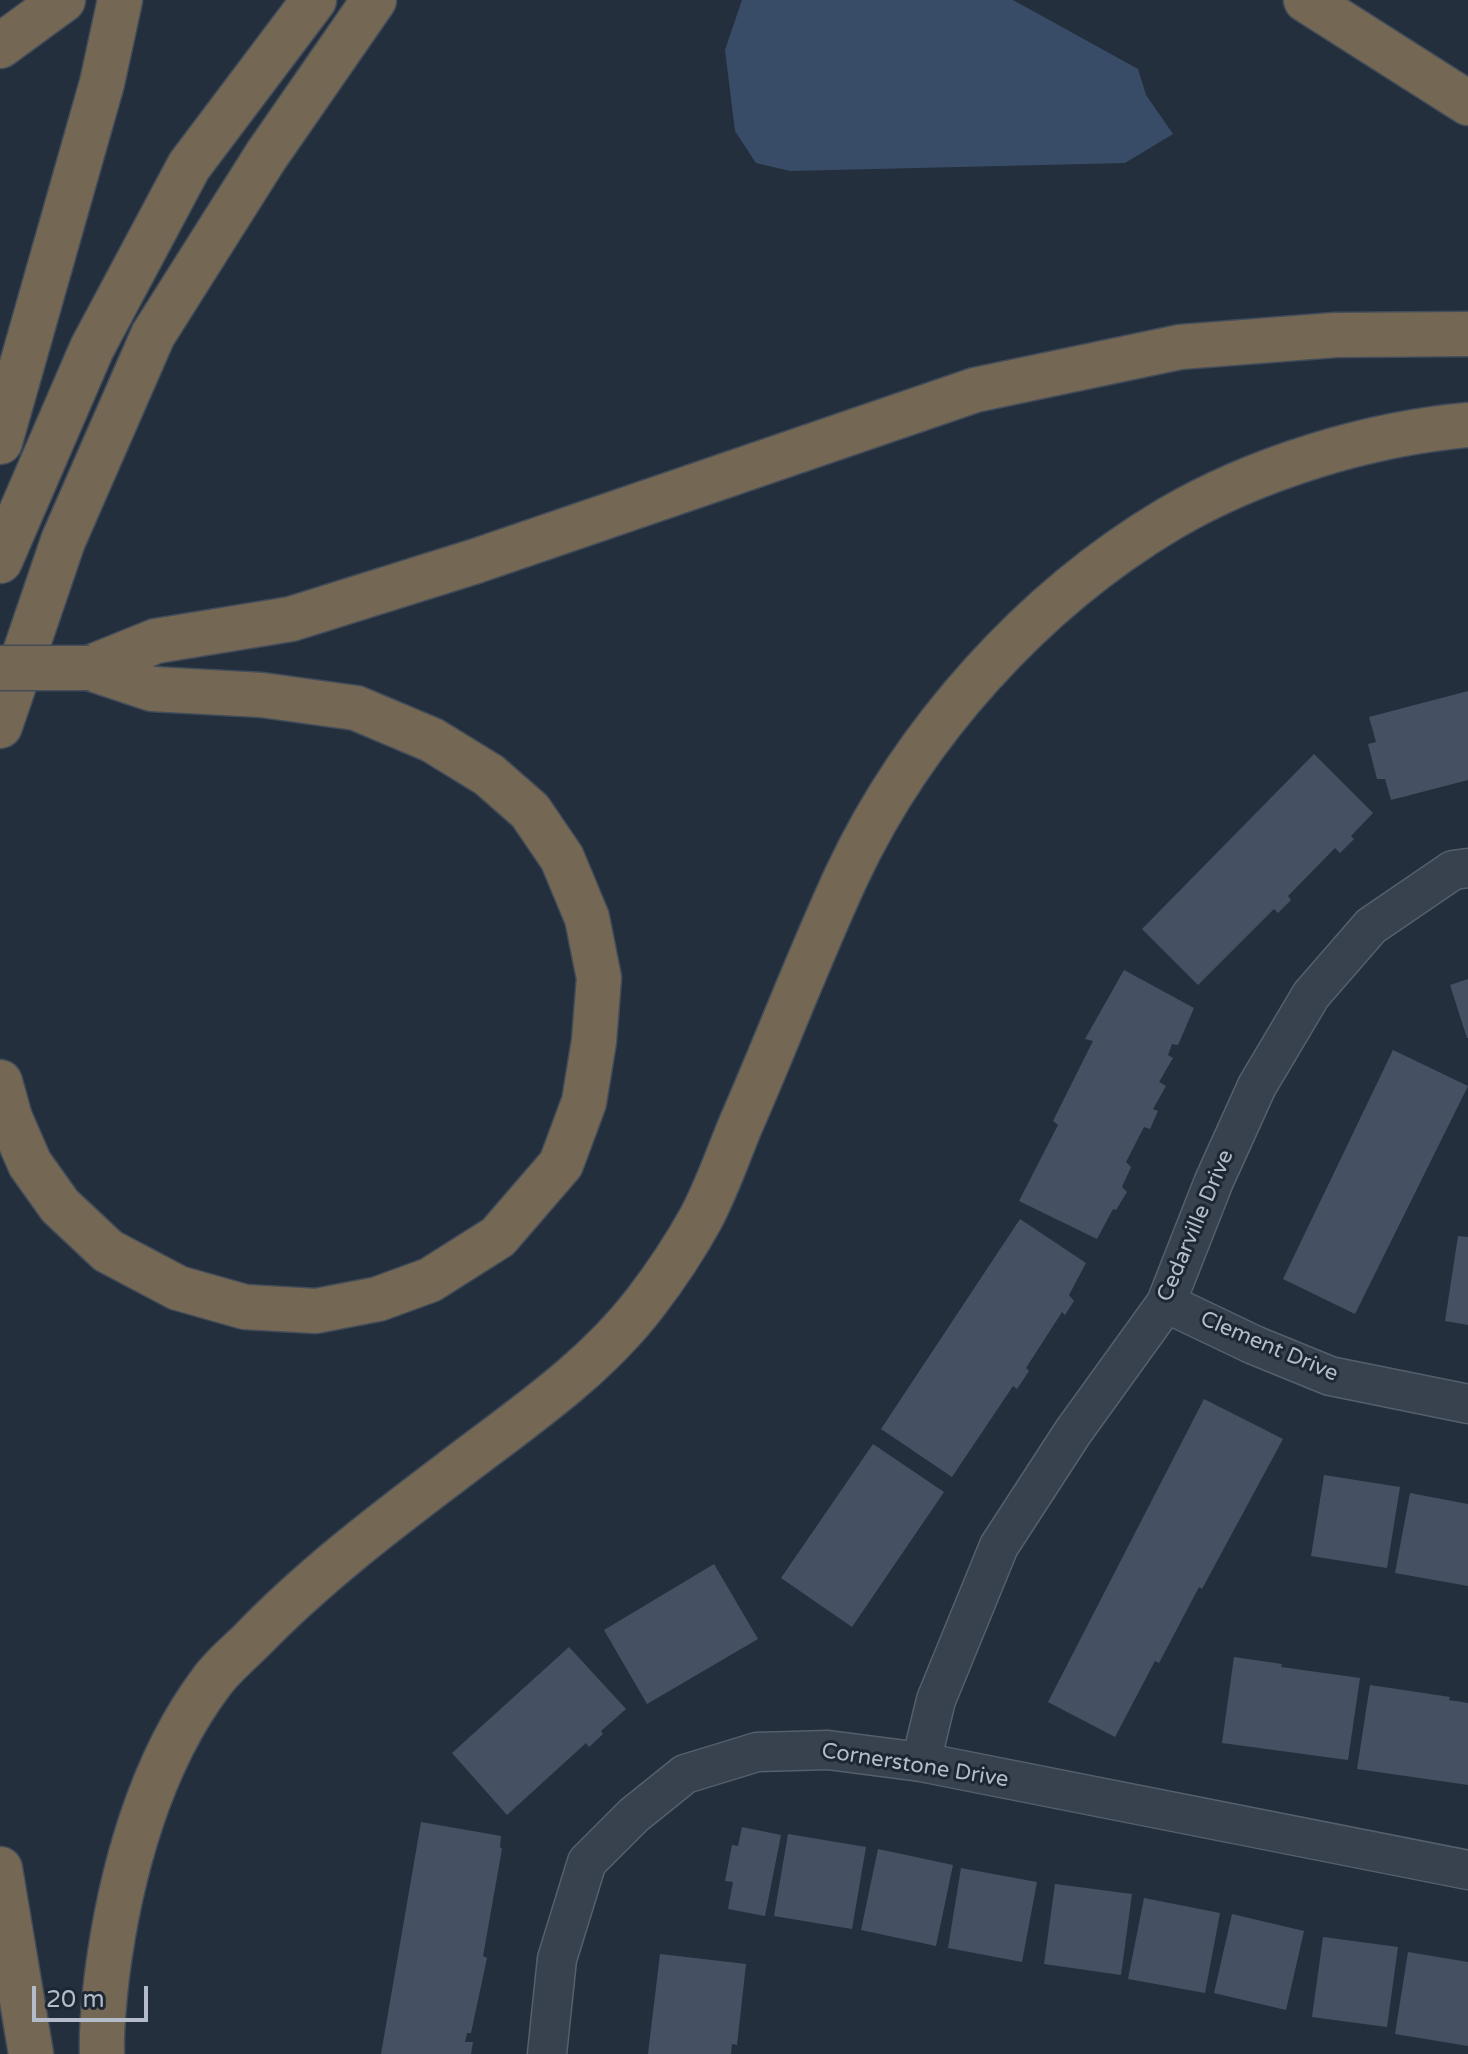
<!DOCTYPE html>
<html>
<head>
<meta charset="utf-8">
<style>
  body { margin:0 }
  #map { position:relative; width:1468px; height:2054px; overflow:hidden; background:#242f3e; font-family:"Varela Round",sans-serif }
  canvas { display:block }
  .scale { position:absolute; left:32px; top:1986px; width:116px; height:36px; box-sizing:border-box; border:4px solid #b4bcc9; border-top:0; padding-left:10px; font-size:24px; line-height:28px; white-space:nowrap; color:#b4bcc9; -webkit-text-stroke:6px #1d2633; paint-order:stroke }
</style>
</head>
<body>
<div id="map">
<canvas width="1468" height="2054"></canvas>
<div class="scale">20 m</div>
</div>
<script>
const ctx = document.querySelector('canvas').getContext('2d');
ctx.lineJoin = 'round';
function fill(path, color) {
  ctx.fillStyle = color;
  ctx.fill(path, 'evenodd');
}
function stroke(path, color, width, dash) {
  ctx.strokeStyle = color;
  ctx.lineWidth = width;
  ctx.lineCap = dash ? 'butt' : 'round';
  ctx.setLineDash(dash || []);
  ctx.stroke(path);
}
function write(font, color, halo, rows, align = 'center') {
  ctx.font = font + ' "Varela Round",sans-serif';
  ctx.lineWidth = 6;
  ctx.setLineDash([]);
  ctx.textBaseline = 'middle';
  ctx.strokeStyle = halo;
  ctx.fillStyle = color;
  for (const [text, x, y, turn = 0] of rows) {
    ctx.save();
    ctx.translate(x, y);
    ctx.rotate((+turn || 0) * Math.PI / 180);
    ctx.textAlign = isNaN(turn) ? turn : align;
    if (halo) ctx.strokeText(text, 0, 0);
    ctx.fillText(text, 0, 0);
    ctx.restore();
  }
}
const water = new Path2D(`
  M742,0H1013L1138,69L1146,95L1173,134L1125,163L790,171L756,163L735,131L725,50Z`);
const building = new Path2D(`
  M1468,691V780L1391,800L1385,779H1377L1368,744L1376,742L1369,717Z
  M1314,754L1373,813L1351,836L1354,839L1340,853L1335,848L1288,896L1291,900L1278,913L1274,909L1198,985L1142,929Z
  M1124,970L1194,1008L1178,1045L1172,1044L1168,1055L1173,1058L1159,1082L1166,1086L1153,1109L1158,1111L1150,1129L1144,1127L1126,1162L1131,1167L1122,1187L1127,1192L1116,1210L1113,1209L1097,1239L1019,1201L1058,1125L1053,1121L1093,1041L1085,1039Z
  M1468,979V1038H1467L1450,985Z
  M1393,1050L1468,1086L1355,1314L1283,1279Z
  M1020,1219L1086,1263L1069,1295L1074,1301L1065,1315L1062,1312L1026,1368L1029,1371L1017,1389L1013,1386L952,1477L881,1429Z
  M1458,1236L1468,1237V1325L1445,1321Z
  M1204,1399L1283,1439L1202,1589L1199,1587L1159,1663L1155,1661L1115,1737L1048,1702Z
  M873,1444L944,1492L852,1627L781,1578Z
  M1324,1475L1400,1487L1387,1568L1311,1556Z
  M1410,1493L1468,1504V1586L1395,1573Z
  M714,1564L758,1639L647,1704L604,1630Z
  M569,1647L626,1709L601,1731L603,1734L589,1747L586,1743L507,1815L452,1753Z
  M1234,1657L1282,1664L1281,1667L1360,1678L1348,1760L1222,1743Z
  M1370,1685L1450,1697L1449,1700L1468,1703V1785L1357,1769Z
  M421,1822L501,1836L500,1847L502,1849L483,1956L487,1958L471,2033H467L465,2042H473L471,2054H381Z
  M742,1827L781,1835L765,1916L728,1909L733,1882L725,1881L732,1845L738,1846Z
  M788,1834L866,1847L852,1929L774,1916Z
  M878,1849L953,1865L936,1946L861,1930Z
  M961,1868L1037,1882L1022,1962L948,1948Z
  M1055,1884L1132,1894L1121,1975L1044,1964Z
  M1144,1898L1220,1913L1205,1993L1128,1979Z
  M1232,1914L1304,1931L1286,2010L1214,1993Z
  M1323,1937L1398,1947L1387,2027L1312,2017Z
  M1408,1952L1468,1962V2046L1395,2034Z
  M660,1954L746,1964L737,2045L732,2044L731,2054H648Z`);
const minor = new Path2D(`
  M1166,1303L1254,1345L1330,1376L1468,1404
  M921,1762L936,1700L999,1546L1073,1432L1166,1303L1214,1181L1257,1086L1311,995L1371,926L1453,870L1468,868
  M547,2054L557,1959L587,1862L634,1815L685,1774L757,1752L828,1750L921,1762L1468,1870`);
const motorway = new Path2D(`
  M1306,0L1468,103
  M0,46L63,0
  M0,442L102,83L120,0
  M0,561L92,348L189,166L314,0
  M89,668L156,641L291,619L476,561L975,390L1180,347L1335,335L1468,334
  M0,726L63,541L153,335L266,156L374,0
  M0,1082L10,1118L30,1164L60,1206L108,1251L178,1288L245,1307L316,1311L378,1299L430,1280L498,1237L561,1164L584,1102L594,1041L599,978L587,918L562,858L530,811L489,775L432,740L356,708L262,695L152,689L89,668
  M0,1869L31,2054
  M102,2054C101,2027 104,2002 107,1975C120,1875 150,1763 212,1681C223,1666 239,1653 252,1640C312,1578 381,1525 450,1473C519,1420 592,1372 645,1303C665,1277 685,1247 701,1218C717,1188 728,1155 741,1124C777,1042 809,957 847,875C914,732 1033,600 1169,519C1256,468 1368,434 1468,425`);
const motorwayBridge = new Path2D(`
  M0,668H89`);
const streetNames = [
  ["Cedarville Drive",1196,1226,-67],
  ["Clement Drive",1269,1347,23],
  ["Cornerstone Drive",915,1766,9]
];
fill(water, '#394c67');
fill(building, '#455162');
stroke(minor, '#565f6c', 41);
stroke(motorway, '#434c59', 47);
stroke(minor, '#38414e', 38);
stroke(motorway, '#746855', 44);
stroke(motorwayBridge, '#434c59', 47, []);
stroke(motorwayBridge, '#746855', 44);
write('22px', '#b4bcc9', '#1d2633', streetNames);
</script>
</body>
</html>
